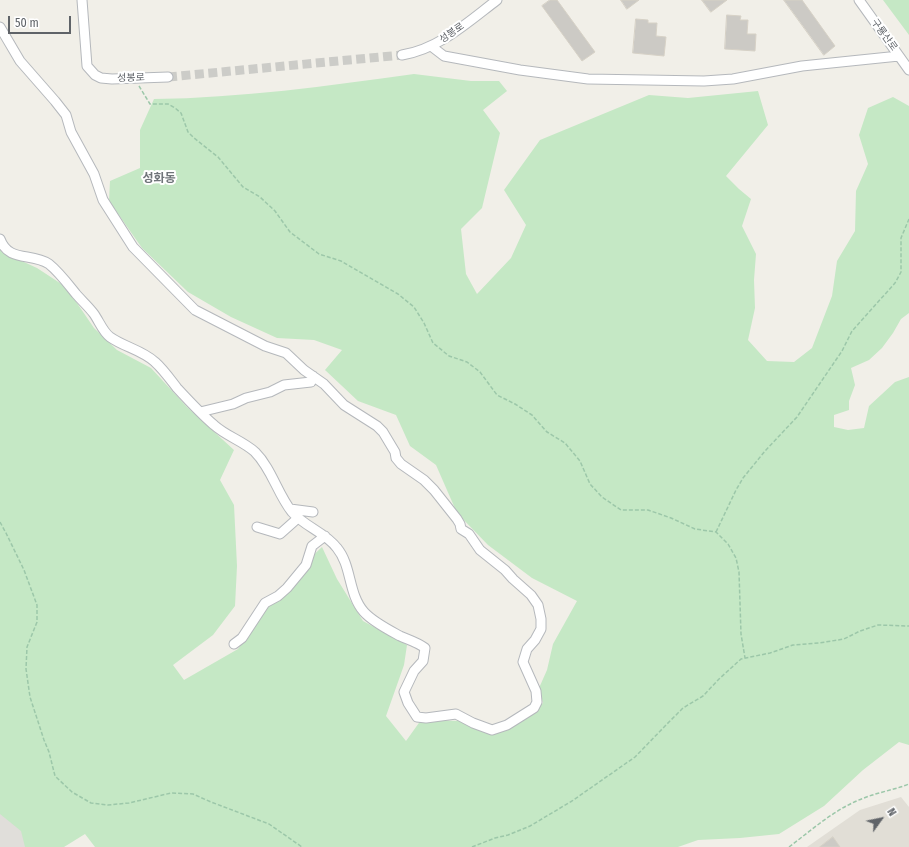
<!DOCTYPE html>
<html>
<head>
<meta charset="utf-8">
<style>
  body { margin:0 }
  #map { position:relative; width:909px; height:847px; overflow:hidden; background:#f1efe8; font-family:"Fira Sans Condensed",sans-serif }
  canvas { display:block }
  .north { position:absolute; left:861px; top:799px; width:40px; height:40px; -webkit-text-stroke:3px #fff; paint-order:stroke; rotate:57deg; font-size:11px; font-weight:700; line-height:16px; text-align:center; color:#5f6368 }
  .north::after { content:''; display:block; margin:auto; width:14px; height:18px; background:#5f6368; clip-path:polygon(50% 0,100% 100%,50% 72%,0 100%) }
  .scale { position:absolute; left:8px; top:16px; width:63px; height:18px; box-sizing:border-box; border:2px solid #5f6368; border-top:0; padding-left:5px; font-size:12px; line-height:14px; white-space:nowrap; color:#5f6368; -webkit-text-stroke:3px #fff; paint-order:stroke }
</style>
</head>
<body>
<div id="map">
<canvas width="909" height="847"></canvas>
<div class="north">N</div>
<div class="scale">50 m</div>
</div>
<script>
const ctx = document.querySelector('canvas').getContext('2d');
ctx.lineJoin = 'round';
function fill(path, color) {
  ctx.fillStyle = color;
  ctx.fill(path, 'evenodd');
}
function stroke(path, color, width, dash) {
  ctx.strokeStyle = color;
  ctx.lineWidth = width;
  ctx.lineCap = dash ? 'butt' : 'round';
  ctx.setLineDash(dash || []);
  ctx.stroke(path);
}
function write(font, color, halo, rows, align = 'center') {
  ctx.font = font + ' "Fira Sans Condensed","Noto Sans KR",sans-serif';
  ctx.lineWidth = 4;
  ctx.setLineDash([]);
  ctx.textBaseline = 'middle';
  ctx.strokeStyle = halo;
  ctx.fillStyle = color;
  for (const [text, x, y, turn = 0] of rows) {
    ctx.save();
    ctx.translate(x, y);
    ctx.rotate((+turn || 0) * Math.PI / 180);
    ctx.textAlign = isNaN(turn) ? turn : align;
    if (halo) ctx.strokeText(text, 0, 0);
    ctx.fillText(text, 0, 0);
    ctx.restore();
  }
}
const industrial = new Path2D(`
  M0,790L56,847H0Z`);
const education = new Path2D(`
  M901,797L909,807V847H807L860,810Z`);
const green = new Path2D(`
  M883,0H909V35Z
  M414,74L471,81H499L507,91L483,110L500,133L482,208L461,229L466,274L477,294L511,258L526,225L504,190L540,140L649,95L688,98L758,91L768,125L726,176L739,189L751,199L742,226L756,254L754,280L755,308L748,340L767,361L794,362L812,348L832,296L837,261L855,231L856,191L868,164L859,135L868,108L893,97L909,106V313L901,319L893,333L882,348L869,360L851,368L855,385L849,401V410L834,415V427L848,430L864,428L869,406L895,382L909,377V745L899,742L863,770L824,806L779,834L740,838L698,840L678,847H95L85,834L64,847H25L21,831L0,814V249L2,252L37,268L66,287L94,328L117,350L151,368L187,407L234,450L220,480L234,505L237,566L235,606L213,635L173,665L184,680L238,649L267,607L306,562L322,547L337,579L363,621L407,645L404,665L386,716L406,741L421,720L461,721L500,732L543,703L539,688L547,670L553,644L577,601L532,578L488,545L457,513L436,465L410,446L396,415L358,401L325,370L342,350L314,340L277,338L231,317L188,292L142,248L109,201L110,181L140,168V130L154,99C241,98 327,86 414,74Z`);
const building = new Path2D(`
  M550,0H557L595,52L582,61L542,6Z
  M621,0H639L627,9Z
  M702,0H727L711,12Z
  M784,0H802L835,46L824,55Z
  M727,15L741,16L740,20H748L747,34H756L755,51L725,49Z
  M636,19L648,20V23H657L656,36L666,37L664,56L633,53Z
  M833,837L840,847H820Z`);
const minorTunnel = new Path2D(`
  M168,77L402,55`);
const path = new Path2D(`
  M139,86L150,104H168L175,108L181,113L188,132L194,138L218,157L243,187L260,197L275,211L290,232L319,254L341,261L398,294L414,307L424,323L433,343L449,356L467,362L480,372L497,395L515,404L532,415L547,432L565,443L580,461L590,484L602,497L621,510H648L671,518L695,529L716,532L728,544L736,558L739,572L741,634L745,658
  M0,522L6,533L24,570L37,605V622L27,647L26,669L30,697L44,740L49,752L55,776L72,792L91,803L108,805L129,803L171,793L193,794L211,802L269,824L302,847
  M716,532L736,490L743,478L765,451L797,417L842,351L852,331L895,283L901,272V238L909,219
  M472,847L495,838L508,835L530,826L572,801L635,757L667,724L683,708L703,696L719,679L741,659L770,653L793,645L819,643L844,639L860,631L878,625L909,626
  M789,847C813,829 836,808 864,798C879,792 894,790 909,784`);
const minor = new Path2D(`
  M82,0L87,66L95,75L101,78L112,79L168,77
  M859,0L909,70
  M0,27L20,61L55,101L66,115L71,132L94,174L103,200L133,247L195,310L265,346L286,353L304,370L324,384L344,405L377,426L383,432L395,452L396,458L401,464L424,480L434,490L457,519L460,524L461,529L469,534L480,550L505,570L513,579L531,595L538,605L541,619V629L535,640L527,649L523,662L536,691L537,702L534,708L507,725L492,730L473,723L456,714L426,718L417,717L408,703L404,692L414,671L423,661L425,648C417,642 409,640 400,636C389,630 373,622 364,612C348,594 352,566 337,548C325,532 305,527 292,512C277,493 272,469 255,452C243,441 226,436 214,425C201,414 189,401 177,388C170,379 163,369 155,362C142,350 124,347 110,337C103,332 99,321 94,314C89,307 82,301 76,294C68,284 59,272 49,264C31,252 9,263 0,239
  M431,46L444,56L520,70L588,79L704,81L733,79L802,66L899,56
  M402,55C439,49 468,22 497,0
  M200,412L233,404L246,398L270,392L284,385L311,382L313,376
  M290,509L313,512
  M257,527L280,534L298,518
  M234,644L242,638L265,603L278,596L287,588L306,565L312,546L325,536`);
const streetNames = [
  ["성봉로",452,33,-35],
  ["구룡산로",884,35,54],
  ["성봉로",131,78,-2]
];
const quarterNames = [
  ["성화동",159,179]
];
fill(industrial, '#e0deda');
fill(education, '#e1ded6');
fill(green, '#c5e8c5');
fill(building, '#cccac5');
stroke(building, '#d6d1c6', 1);
stroke(minorTunnel, '#ccccc8', 9, [9, 4.5]);
stroke(minor, '#b5b8bc', 11);
stroke(path, '#9cc7a9', 1.5, [4, 2]);
stroke(minor, '#fff', 9);
write('10px', '#5f6368', '#fff', streetNames);
write('bold 12px', '#70757a', '#fff', quarterNames);
</script>
</body>
</html>
